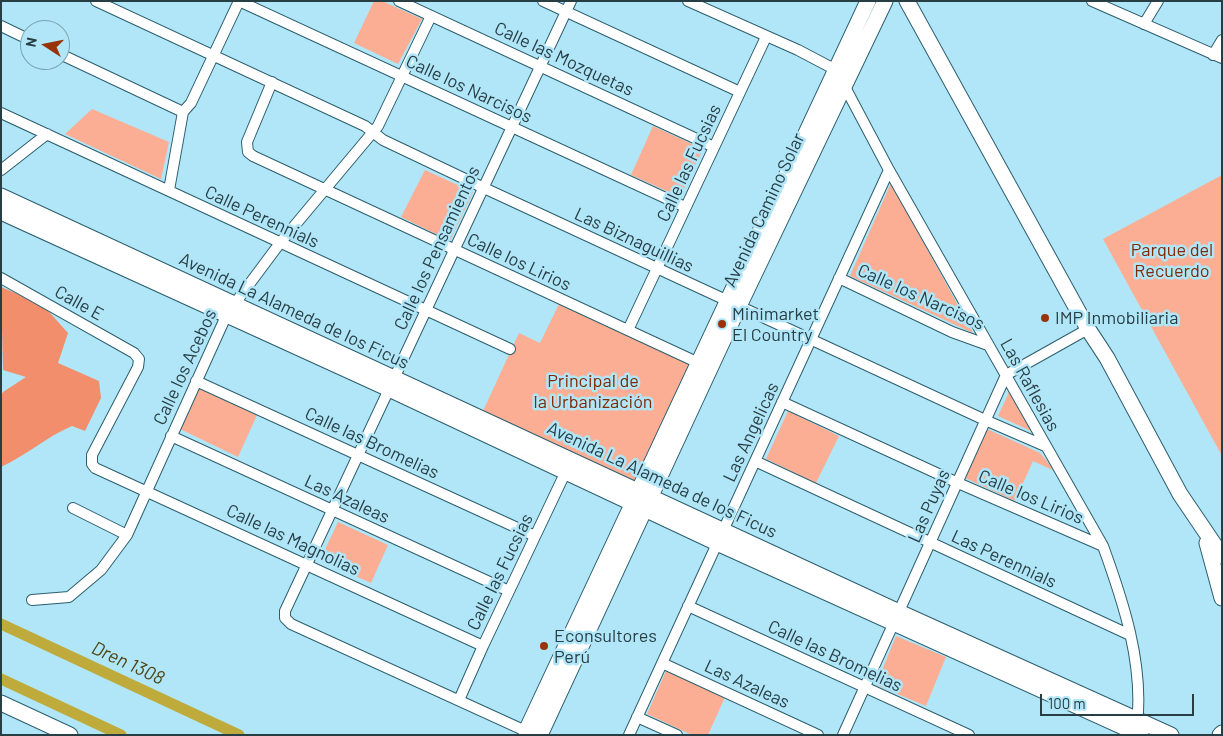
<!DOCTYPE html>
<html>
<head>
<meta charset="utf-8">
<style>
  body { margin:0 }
  #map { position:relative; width:1223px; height:736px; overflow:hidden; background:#b0e6f7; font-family:Barlow,sans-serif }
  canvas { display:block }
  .frame { position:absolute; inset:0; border:2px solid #283e45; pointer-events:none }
  .north { position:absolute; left:20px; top:20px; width:50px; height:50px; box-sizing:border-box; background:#b0e6f7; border:1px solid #7aa3b0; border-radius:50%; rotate:281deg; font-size:14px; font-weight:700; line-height:20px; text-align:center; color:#283e45 }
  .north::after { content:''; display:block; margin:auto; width:18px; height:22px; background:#983307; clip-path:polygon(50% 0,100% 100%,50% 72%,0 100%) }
  .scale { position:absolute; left:1040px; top:694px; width:154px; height:22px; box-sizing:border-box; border:2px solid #283e45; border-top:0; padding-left:6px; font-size:15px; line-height:18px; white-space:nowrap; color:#283e45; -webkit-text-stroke:4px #b0e6f7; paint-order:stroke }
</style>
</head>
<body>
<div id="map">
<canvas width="1223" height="736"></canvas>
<div class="frame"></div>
<div class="north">N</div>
<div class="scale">100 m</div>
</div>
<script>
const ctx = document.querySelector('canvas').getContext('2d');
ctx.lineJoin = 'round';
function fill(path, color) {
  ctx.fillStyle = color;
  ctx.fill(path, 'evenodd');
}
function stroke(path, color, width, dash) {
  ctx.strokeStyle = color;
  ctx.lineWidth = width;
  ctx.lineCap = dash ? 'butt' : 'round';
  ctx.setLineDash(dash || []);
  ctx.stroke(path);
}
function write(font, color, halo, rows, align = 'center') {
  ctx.font = font + ' Barlow,sans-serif';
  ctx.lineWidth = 5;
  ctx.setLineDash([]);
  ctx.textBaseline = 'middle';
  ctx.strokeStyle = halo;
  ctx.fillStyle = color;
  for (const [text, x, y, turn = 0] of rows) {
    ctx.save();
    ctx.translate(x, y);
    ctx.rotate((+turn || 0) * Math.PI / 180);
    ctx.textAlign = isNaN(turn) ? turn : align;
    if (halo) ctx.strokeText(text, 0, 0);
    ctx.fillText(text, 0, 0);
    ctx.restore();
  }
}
const green = new Path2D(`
  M374,1H382L422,19L398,64L354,43Z
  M92,109L169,142L161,179L65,134Z
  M653,126L703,149L680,197L631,175Z
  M425,170L473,192L450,241L401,217Z
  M1222,175V456L1103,239Z
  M891,183L973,333L850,276Z
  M559,304L692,365L636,483L483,411L519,333L540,343Z
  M199,388L257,415L238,457L180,429Z
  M1009,392L1031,431L998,416Z
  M788,411L839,436L816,483L766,459Z
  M987,429L1040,453L1055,471L1033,461L1015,501L965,478Z
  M338,522L388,545L371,583L320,560Z
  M896,636L946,657L926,706L876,685Z
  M666,671L725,697L708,735H692L647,714Z`);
const forest = new Path2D(`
  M1,287L42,304L68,333L58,363L99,381L101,398L85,431L72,426C46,437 27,455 1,467V396L3,392L26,377L3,370Z`);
const canal = new Path2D(`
  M1,624L239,735
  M1,679L121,735`);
const street = new Path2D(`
  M96,1L365,126L383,140L484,188L985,420L1045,446
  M239,1L685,207
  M399,1L714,147
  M543,1L740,92
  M688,1L798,50L836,70L889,170L1103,546C1123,601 1144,664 1137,724
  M1092,1L1222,58
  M1144,24L1158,1
  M1,26L30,40
  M60,54L183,112
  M1213,55L1222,40
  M272,82L247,142L248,152L253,156L703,365
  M1,113L510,349
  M1,170L47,134
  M169,190L183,112L191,103L239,1
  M1,278L134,353L139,359L138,367L92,455V464L95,468L483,646
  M839,278L952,332L988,345
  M628,330L766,37
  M196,381L535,536
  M782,402L958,483L1103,546
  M171,436L509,591
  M755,461L1130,635
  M73,508L127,535
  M32,600L69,597L101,570L127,535L227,314L280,243L378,126L431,16
  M688,606L969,735
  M662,663L818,735
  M459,700L483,646L568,467
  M637,717L677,735
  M530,733L291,624L285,618V611L571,1
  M629,735L889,170
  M843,735L1006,375L1088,329`);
const secondary = new Path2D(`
  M907,1L1088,329L1107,358L1180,494L1222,556
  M1,196L899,612L1171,735
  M1,212L389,389L717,543L1141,735
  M1207,543L1222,598
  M1,703L70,735
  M526,731L868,1
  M540,735L739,306L885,1
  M1220,735L1222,733`);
const markers = [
  [1045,318,5,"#983307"],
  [722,324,5,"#983307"],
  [544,646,5,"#983307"]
];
const streetNames = [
  ["Calle las Mozquetas",564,59,25],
  ["Calle los Narcisos",469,89,25],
  ["Calle las Fucsias",689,163,-65],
  ["Avenida Camino Solar",764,210,-65],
  ["Calle Perennials",262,217,25],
  ["Las Biznaguillias",634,240,25],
  ["Calle los Pensamientos",437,248,-65],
  ["Calle los Lirios",519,262,25],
  ["Calle los Narcisos",921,297,24],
  ["Calle E",79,303,29],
  ["Avenida La Alameda de los Ficus",294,311,25],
  ["Calle los Acebos",185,367,-65],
  ["Las Raflesias",1030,385,61],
  ["Las Angelicas",751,432,-65],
  ["Calle las Bromelias",372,443,25],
  ["Avenida La Alameda de los Ficus",662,480,25],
  ["Calle los Lirios",1031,497,23],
  ["Las Azaleas",347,499,25],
  ["Las Puyas",929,506,-66],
  ["Calle las Magnolias",293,540,25],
  ["Las Perennials",1004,559,25],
  ["Calle las Fucsias",500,572,-64],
  ["Calle las Bromelias",835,656,25],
  ["Las Azaleas",747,684,25]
];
const parkNames = [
  ["Parque del",1172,250],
  ["Recuerdo",1172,271],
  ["Principal de",593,381],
  ["la Urbanización",593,402]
];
const poiNames = [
  ["Minimarket",732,314],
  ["El Country",732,335],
  ["IMP Inmobiliaria",1055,318],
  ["Econsultores",554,636],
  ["Perú",554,657]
];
const waterNames = [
  ["Dren 1308",128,663,25]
];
fill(green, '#fcae94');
fill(forest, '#f28e6c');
stroke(canal, '#bfab3b', 11);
stroke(street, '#2c5f6e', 12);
stroke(secondary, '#2c5f6e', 17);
stroke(street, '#fff', 10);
stroke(secondary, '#fff', 15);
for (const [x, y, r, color] of markers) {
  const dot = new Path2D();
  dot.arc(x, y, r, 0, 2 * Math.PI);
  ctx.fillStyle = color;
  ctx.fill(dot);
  stroke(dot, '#b0e6f7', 2);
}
write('18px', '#283e45', '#b0e6f7', streetNames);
write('18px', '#812903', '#b0e6f7', parkNames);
write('18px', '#283e45', '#b0e6f7', poiNames, 'left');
write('italic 19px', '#4c4416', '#b0e6f7', waterNames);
</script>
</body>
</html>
